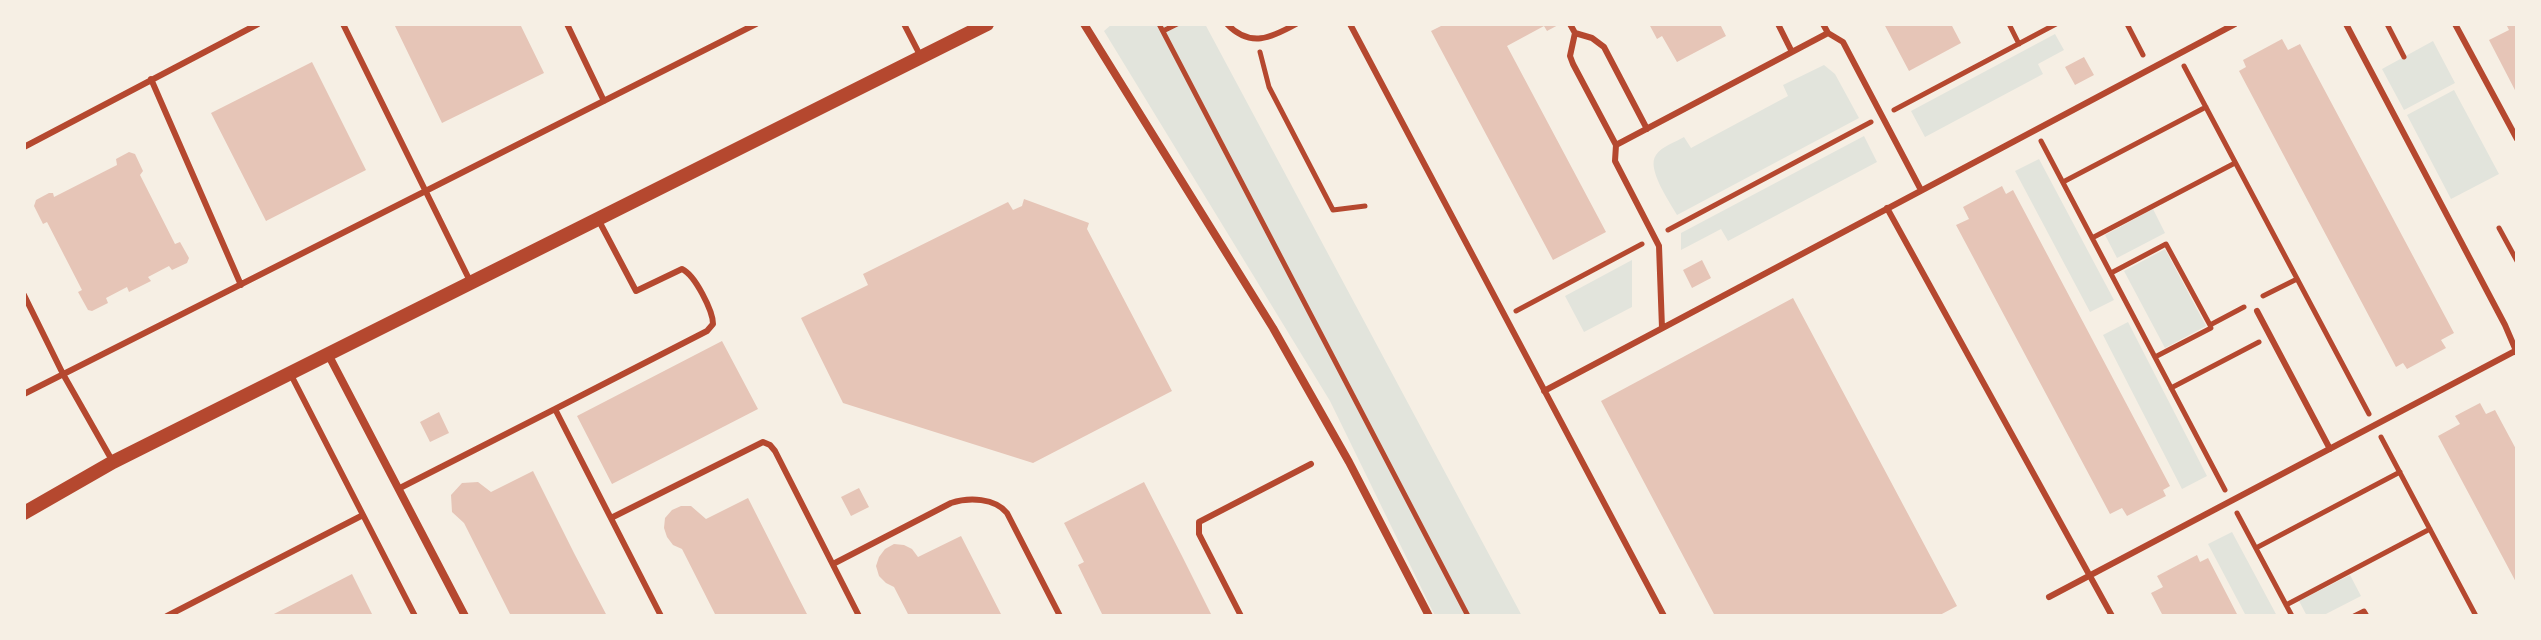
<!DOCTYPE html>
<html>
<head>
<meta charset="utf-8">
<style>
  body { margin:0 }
  #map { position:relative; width:2541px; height:640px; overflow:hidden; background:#f6efe4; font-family:Inter,sans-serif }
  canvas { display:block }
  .frame { position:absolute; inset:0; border:26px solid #f6efe4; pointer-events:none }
</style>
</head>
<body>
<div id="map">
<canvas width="2541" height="640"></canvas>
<div class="frame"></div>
</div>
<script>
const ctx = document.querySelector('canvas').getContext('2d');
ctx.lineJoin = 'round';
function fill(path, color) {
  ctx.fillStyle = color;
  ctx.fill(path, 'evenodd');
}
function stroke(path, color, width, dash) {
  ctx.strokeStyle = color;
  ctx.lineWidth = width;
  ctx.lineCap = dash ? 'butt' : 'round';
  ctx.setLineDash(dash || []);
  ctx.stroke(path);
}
const green = new Path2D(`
  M1112,24H1205L1522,616H1435L1330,401L1104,31Z
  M2055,34L2064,50L2038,64L2043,74L1925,137L1911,111Z
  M2433,41L2455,83L2404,110L2382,69Z
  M1824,65L1835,74L1859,118L1677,215C1669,201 1646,168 1656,155C1662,146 1676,142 1684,137L1691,148L1788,96L1783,85Z
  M2454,90L2499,174L2451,199L2407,115Z
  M1864,136L1877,162L1728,241L1721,229L1681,250V233Z
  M2039,159L2114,300L2090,312L2015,171Z
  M2153,209L2165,233L2117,258L2105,235Z
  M2165,249L2206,326L2165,348L2124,271Z
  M1632,260V307L1584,332L1565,296Z
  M2128,322L2207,476L2182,489L2103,335Z
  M2232,532L2277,616H2246L2208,544Z
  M2350,575L2361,596L2322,616H2307L2299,601Z`);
const building = new Path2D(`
  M394,24H520L544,73L442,123Z
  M1445,24H1560L1547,31L1544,26L1507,46L1606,232L1553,260L1431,31Z
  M1649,24H1720L1726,36L1677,62L1662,36L1657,39Z
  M1884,24H1951L1961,43L1909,71Z
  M2506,24H2517V94L2489,40L2509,30Z
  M2282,39L2288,50L2300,44L2454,333L2441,340L2446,348L2407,369L2403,363L2396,367L2239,71L2246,67L2243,60Z
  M2084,57L2094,75L2075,85L2065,67Z
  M312,62L366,170L266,221L211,113Z
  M129,152L135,154L143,171L140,175L175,244L180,242L189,258L187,263L172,270L169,266L148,277L151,281L129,292L127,287L106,298L108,303L92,311L88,310L78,292L82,290L47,222L43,224L34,206L36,200L49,193H53L54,197L117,165L116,159Z
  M2002,186L2006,194L2013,190L2170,486L2163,490L2166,496L2127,516L2122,508L2110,514L1956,225L1969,219L1963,207Z
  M1024,199L1089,223L1087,229L1172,391L1033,463L843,403L801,318L868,285L863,274L1008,202L1013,210L1022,206Z
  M1702,260L1711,278L1692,288L1683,270Z
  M1793,298L1957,606L1938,616H1715L1601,401Z
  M722,341L758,409L612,484L577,416Z
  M2480,403L2486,414L2495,410L2517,451V584L2438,436L2460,424L2455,416Z
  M439,412L449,433L430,442L420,422Z
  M533,471L574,553L607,616H511L464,523L452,512L451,495L462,483L478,482L491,492Z
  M1144,482L1182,556L1212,616H1103L1078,565L1084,562L1064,523Z
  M859,488L869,507L851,516L841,497Z
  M748,498L791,583L808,616H716L682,549L673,545L667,537L664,528L665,518L672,510L681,506H691L706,519Z
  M961,536L1002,616H909L894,587L886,583L879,576L876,566L879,557L885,549L894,544L904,545L912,549L918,557Z
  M2197,555L2200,562L2208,558L2238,616H2163L2151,593L2163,587L2157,576Z
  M352,574L373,616H270Z`);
const path = new Path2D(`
  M1159,24L1468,616
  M2009,24L2019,44
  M2127,24L2143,55
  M2387,24L2404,57
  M1163,31L1177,24
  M1260,52L1269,87L1333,210L1365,206
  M2184,66L2369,414
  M1894,110L2056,24
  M2041,141L2225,490
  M2063,182L2206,107
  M2499,228L2517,261
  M1668,230L1871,122
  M2092,238L2235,163
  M2111,273L2166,244L2210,325L2211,328L2155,357
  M2263,296L2297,279
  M1516,311L1642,244
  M2210,325L2244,307
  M2171,388L2259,342
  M2381,437L2476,616
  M2237,513L2292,616
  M2256,548L2400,472
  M2286,605L2430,529
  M2354,616L2364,611L2367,616`);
const service = new Path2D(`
  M343,24L471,283
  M567,24L604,101
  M904,24L921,57
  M1227,24C1250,48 1271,38 1296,24
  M1350,24L1664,616
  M1570,24L1575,33L1592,38L1604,47L1647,129
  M1778,24L1792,52
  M1823,24L1828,33L1843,42L1921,190
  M2346,24L2505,325L2517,353
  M2455,24L2517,139
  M1575,33L1570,56L1573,64L1616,145L1615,161L1659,246L1662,328
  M151,79L241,285
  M1616,145L1828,33
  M24,147L258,24
  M1887,208L2112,616
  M24,295L63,374L113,462
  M2257,311L2330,449
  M290,373L415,616
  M1544,391L2235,24
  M24,394L756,24
  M555,409L707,331L713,324C713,311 695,275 682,269L636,291L599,221
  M398,489L555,409L661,616
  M611,518L763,442L770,445L775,451L859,616
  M833,564L951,503C969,497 995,498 1007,513L1060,616
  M2049,597L2517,350
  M167,616L363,515
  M1241,616L1199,534V522L1311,464`);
const minor = new Path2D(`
  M1084,24L1273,328L1349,462L1429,616
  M328,354L465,616`);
const tertiary = new Path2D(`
  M24,513L113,462L987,24`);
fill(green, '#e2e4dc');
fill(building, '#e6c5b7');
stroke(path, '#b5482f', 5);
stroke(service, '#b5482f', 6);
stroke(minor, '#b5482f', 8);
stroke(tertiary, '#b5482f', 14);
</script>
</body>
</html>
